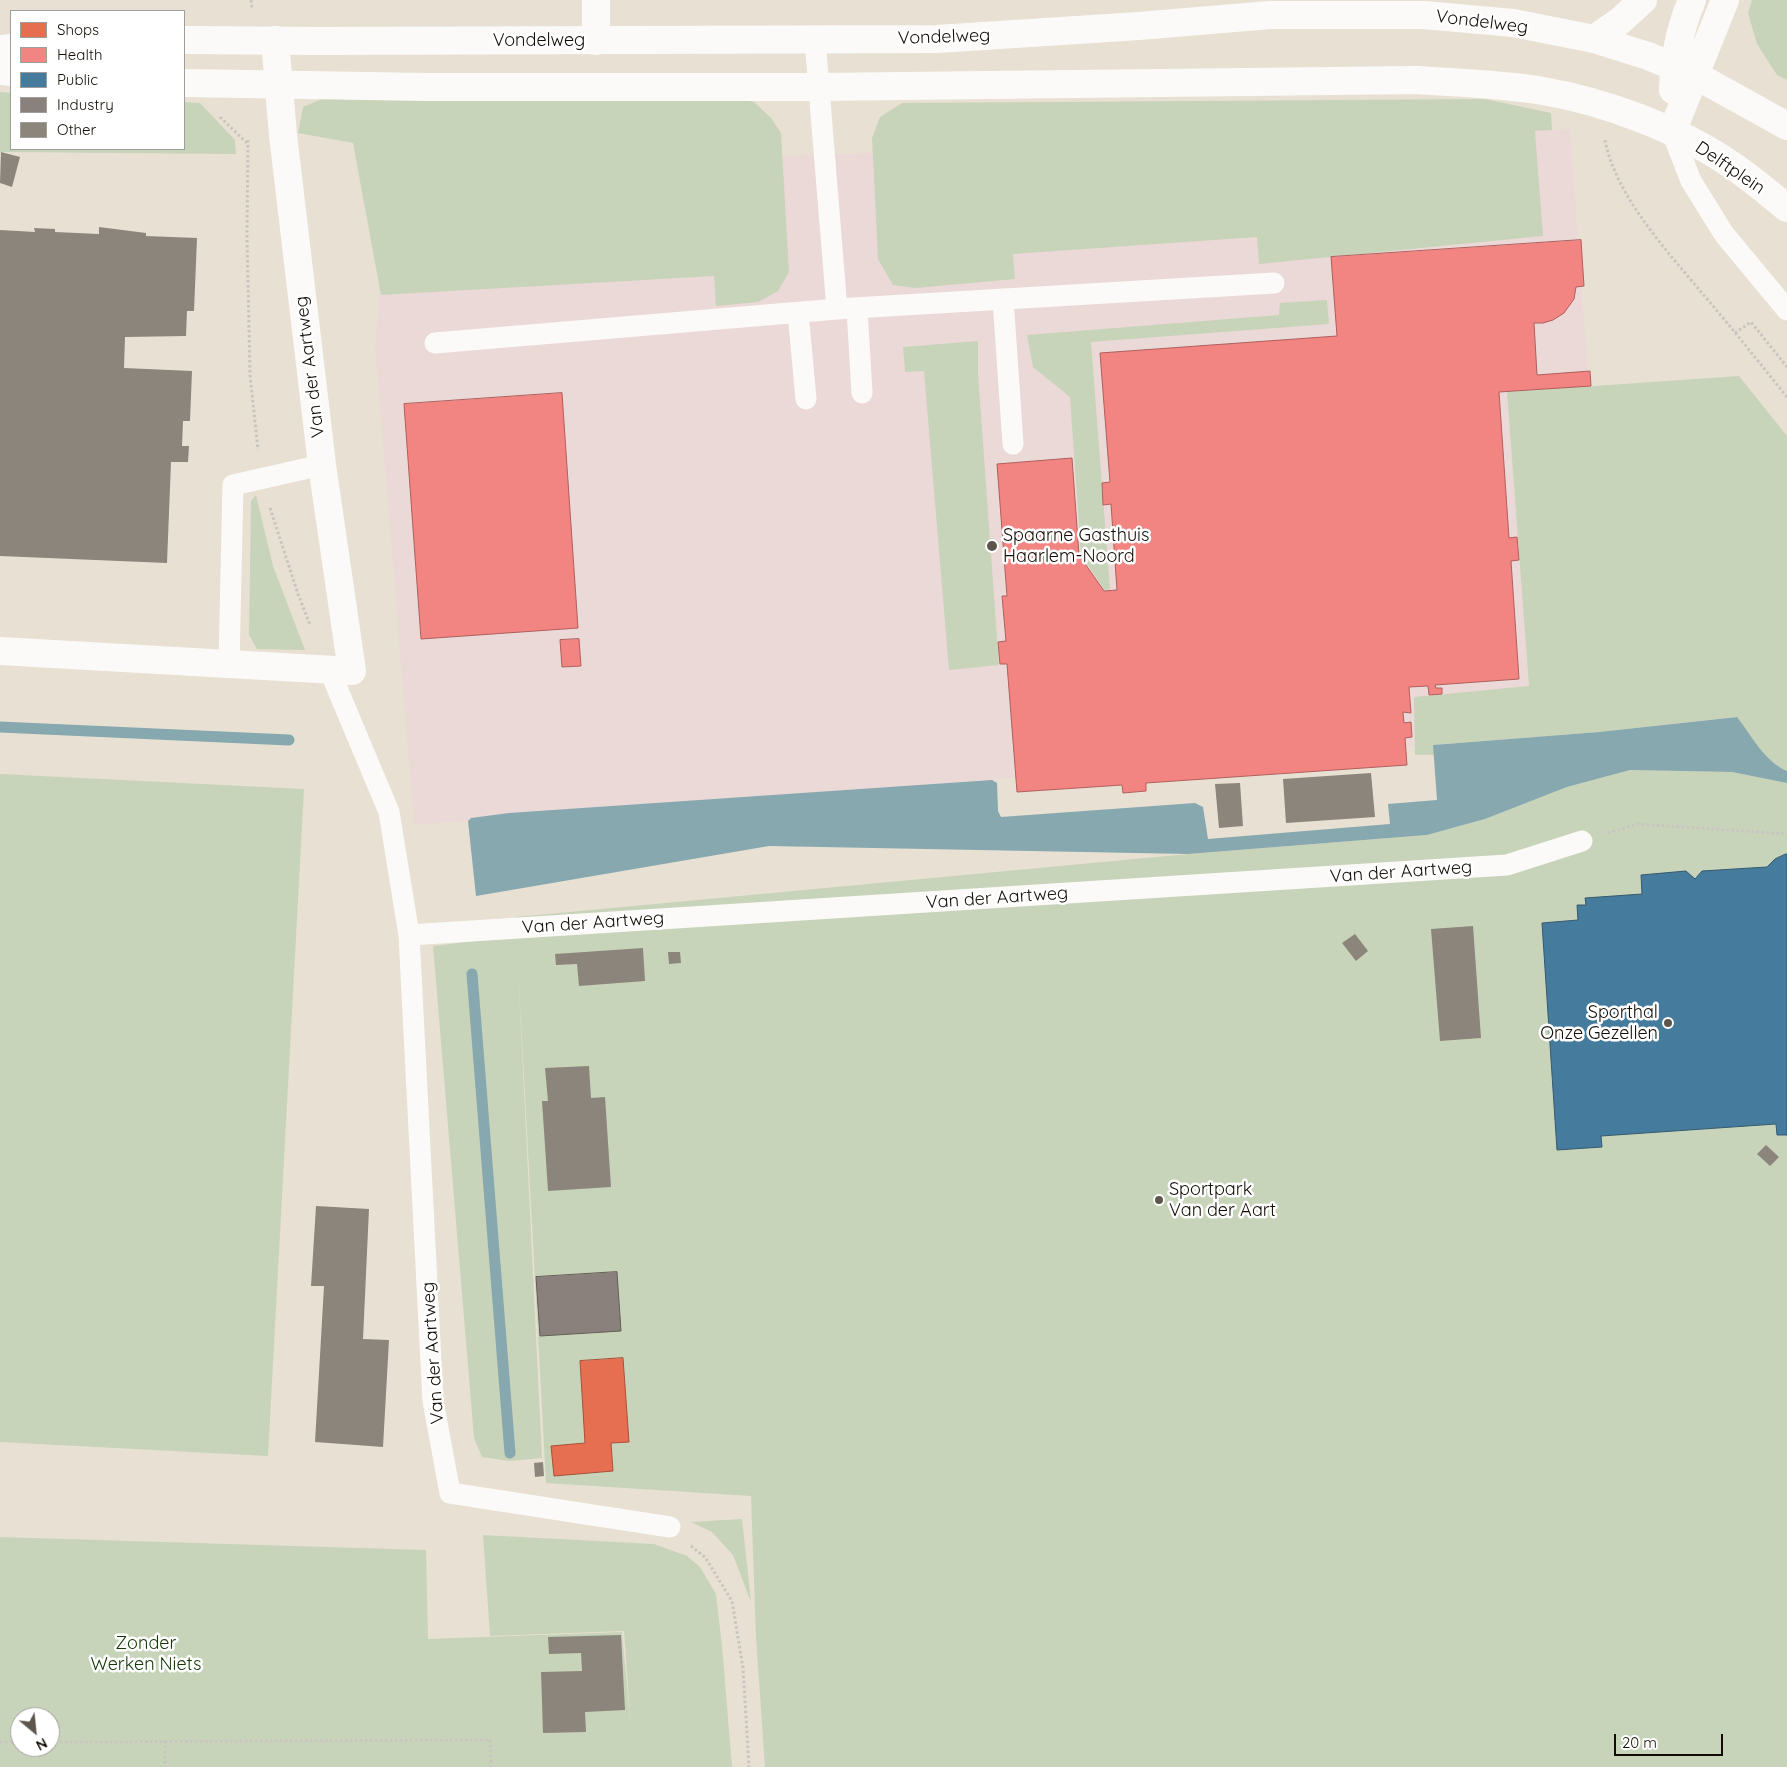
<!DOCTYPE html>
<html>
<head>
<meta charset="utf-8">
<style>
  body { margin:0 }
  #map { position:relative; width:1787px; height:1767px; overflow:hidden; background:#e8e0d2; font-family:Quicksand,sans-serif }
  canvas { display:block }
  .legend { position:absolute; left:10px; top:10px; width:175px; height:140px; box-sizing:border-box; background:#fff; border:1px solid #a09e9b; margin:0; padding:6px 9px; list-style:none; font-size:15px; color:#120c05 }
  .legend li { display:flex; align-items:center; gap:10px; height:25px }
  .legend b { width:25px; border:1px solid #a09e9b }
  .north { position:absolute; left:10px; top:1707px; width:50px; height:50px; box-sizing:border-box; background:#fff; border:1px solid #a09e9b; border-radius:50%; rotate:152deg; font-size:14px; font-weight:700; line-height:20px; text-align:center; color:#120c05 }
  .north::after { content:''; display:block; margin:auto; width:18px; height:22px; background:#5d564d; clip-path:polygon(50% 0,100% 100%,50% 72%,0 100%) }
  .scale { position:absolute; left:1614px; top:1734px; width:109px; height:22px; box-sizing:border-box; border:2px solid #120c05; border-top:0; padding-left:6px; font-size:15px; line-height:18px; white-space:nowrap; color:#120c05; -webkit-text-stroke:4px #fff; paint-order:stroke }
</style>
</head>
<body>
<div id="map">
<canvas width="1787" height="1767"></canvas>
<ul class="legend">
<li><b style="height:14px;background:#e76f51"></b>Shops</li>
<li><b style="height:14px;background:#f28482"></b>Health</li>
<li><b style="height:14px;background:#457b9d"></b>Public</li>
<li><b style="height:14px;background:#8a817c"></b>Industry</li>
<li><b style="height:14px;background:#8c857b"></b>Other</li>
</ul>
<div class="north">N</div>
<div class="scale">20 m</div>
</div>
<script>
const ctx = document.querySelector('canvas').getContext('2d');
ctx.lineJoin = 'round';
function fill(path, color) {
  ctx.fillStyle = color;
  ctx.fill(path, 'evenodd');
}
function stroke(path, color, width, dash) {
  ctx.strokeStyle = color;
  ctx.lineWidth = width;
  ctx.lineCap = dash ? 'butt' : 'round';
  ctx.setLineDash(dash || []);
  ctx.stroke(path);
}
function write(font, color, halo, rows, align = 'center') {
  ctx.font = font + ' Quicksand,sans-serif';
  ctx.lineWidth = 5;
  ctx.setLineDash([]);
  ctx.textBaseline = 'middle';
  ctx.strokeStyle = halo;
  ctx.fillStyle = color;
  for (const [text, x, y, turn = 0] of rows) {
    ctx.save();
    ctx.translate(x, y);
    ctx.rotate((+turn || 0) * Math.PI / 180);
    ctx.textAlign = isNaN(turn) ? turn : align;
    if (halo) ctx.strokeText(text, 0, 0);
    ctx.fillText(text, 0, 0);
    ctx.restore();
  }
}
const medical = new Path2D(`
  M1570,129L1587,360L1599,732L414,825L375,348L388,169Z`);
const green = new Path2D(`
  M1752,0H1787V80L1777,75L1757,44L1748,13Z
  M0,92L11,93V149H184V102L200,103L235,140L236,154L1,152L0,154Z
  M729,97L754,102L771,118L781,133L789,272L778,291L758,302L716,306L714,276L381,295L353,143L298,133L303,107L324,98Z
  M1485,99L1551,113L1552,130L1535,131L1543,236L1259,264L1257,237L1013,254L1015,279L916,288L893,285L878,259L872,138L880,117L902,103Z
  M1327,300L1329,324L1091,342L1110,589L1104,590L1081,554L1070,397L1033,367L1027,335L1279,315L1280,303Z
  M978,341V373L999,665L949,670L924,371L905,372L903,347Z
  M1739,376L1787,436V771C1764,761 1752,736 1736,717L1599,732L1433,745L1434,755H1415L1414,697L1529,686L1507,392Z
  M256,495L273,566L305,650L257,649L249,635L251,501Z
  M1630,770L1732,772L1787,783V1767H765L756,1638L751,1496L546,1483L518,967L542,1458L509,1461L482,1457L474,1438L433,946L517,936L516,917L1188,854L1427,835L1485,819L1567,787Z
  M0,774L304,789L268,1456L0,1442Z
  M742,1519L751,1602L733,1555L712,1532L691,1522Z
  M483,1535L654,1544L687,1556L700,1567L716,1594L722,1646L732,1767H0V1537L426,1550L428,1639L622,1632L631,1727L624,1631L490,1636ZM20,1717H50V1747H20Z`);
const water = new Path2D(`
  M1737,717C1752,736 1764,761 1787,771V783L1732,772L1630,770L1567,787L1485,819L1427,835L1188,854L769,846L476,896L468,821L471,818L509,813L992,780L997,783L998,811L1001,817L1195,803L1203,807L1208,839L1390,824L1388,804L1437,800L1433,745L1599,732Z`);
const shops = new Path2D(`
  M623,1358L629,1442L611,1443L613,1471L554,1476L551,1446L585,1443L580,1361Z`);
const health = new Path2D(`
  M1581,240L1584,286L1576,287L1574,299L1564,313L1553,320L1543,323H1534L1537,375L1590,371L1591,386L1499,392L1509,538L1517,537L1519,560L1511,561L1519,679L1435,685L1436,688H1442V694L1429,695L1428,686L1409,687L1411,713L1403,712L1404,723L1411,722L1412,737L1405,738L1407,765L1146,783V791L1123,793L1122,785L1017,792L1007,664H1000L998,642L1006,641L1002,596H1007L997,464L1072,458L1079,555L1104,591L1117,590L1111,504L1103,505L1102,483L1110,482L1100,353L1337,336L1331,257Z
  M562,393L578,628L421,639L404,404Z
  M579,639L581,666L562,667L560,640Z`);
const public = new Path2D(`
  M1786,854H1787V1135H1777L1776,1124L1601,1136L1602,1147L1557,1150L1542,923L1578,920L1577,905H1586L1585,898L1642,894L1641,875L1686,871L1695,879L1702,871L1767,867L1775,859Z`);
const industry = new Path2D(`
  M617,1272L621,1331L540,1336L536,1277Z`);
const stream = new Path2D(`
  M0,727L289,740
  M472,974L510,1453`);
const building = new Path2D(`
  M1,152L20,157L12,187L0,183Z
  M99,227L146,233V236L197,238L194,311H187L186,336L125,337L124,368L192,371L190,421H183L182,446H189L188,462H171L167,563L0,556V230L35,232L34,228L55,229V232L99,234Z
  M1371,773L1375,817L1286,823L1283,779Z
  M1240,783L1243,826L1219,828L1215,784Z
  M1473,926L1481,1038L1440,1041L1431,929Z
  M1355,934L1368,951L1356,961L1342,943Z
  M643,948L645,981L579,986L577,964L556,965L555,954Z
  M668,952H680L681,963L669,964Z
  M589,1066L591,1098L605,1097L611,1187L548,1191L542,1101H548L545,1068Z
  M1766,1145L1779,1157L1770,1166L1757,1154Z
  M316,1206L369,1209L363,1339L389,1340L383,1447L315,1442L324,1286H311Z
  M543,1462L544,1476L535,1477L534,1463Z
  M621,1635L625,1710L585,1712L586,1732L543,1733L541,1672L582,1671L581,1653L549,1654L548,1637Z`);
const path = new Path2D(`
  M251,0L252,9
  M220,117L248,144
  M248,140L247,237L250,375L258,450
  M1605,140C1615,195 1667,251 1702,293C1731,327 1759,362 1787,397
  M1735,333L1751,322L1787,367
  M270,508L298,594L310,625
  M1608,833L1638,824L1787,834
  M691,1546L705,1557L732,1601L743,1668L749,1767
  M165,1741V1767
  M0,1742H20
  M50,1742L490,1740L491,1767`);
const lane = new Path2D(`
  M815,40L837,309L1274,283
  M1672,132L1691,181L1724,234L1787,310
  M1003,299L1013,444
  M857,309L862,393
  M798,313L806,399
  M435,343L837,309
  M229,664L233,485L322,465
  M329,669L389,812L409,935L433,1401L450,1493L670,1527
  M409,935L1507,865L1582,841`);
const street = new Path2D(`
  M596,0V41
  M0,651L352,671L322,465L283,135L275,40`);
const secondary = new Path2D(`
  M1594,39L1620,21L1643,0
  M1673,90C1674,60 1680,28 1692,0
  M1672,132L1725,0`);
const primary = new Path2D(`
  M184,40L317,41L937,39L1139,26L1270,15H1424L1513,23L1594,39L1648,56L1695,75L1787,126
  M0,49L11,48
  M0,71L11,72
  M184,83L427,87H818L1418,80C1459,83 1502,84 1543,91C1603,101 1679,129 1730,164C1750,177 1768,193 1787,208`);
const markers = [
  [992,546,6,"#5d564d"],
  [1668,1023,5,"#5d564d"],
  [1159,1200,5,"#5d564d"]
];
const streetNames = [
  ["Vondelweg",1482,22,7],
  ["Vondelweg",944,37,-2],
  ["Vondelweg",539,41],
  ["Delftplein",1730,168,34],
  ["Van der Aartweg",310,367,-97],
  ["Van der Aartweg",1401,872,-4],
  ["Van der Aartweg",997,898,-4],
  ["Van der Aartweg",593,923,-4],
  ["Van der Aartweg",433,1353,-94]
];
const poiNames = [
  ["Spaarne Gasthuis",1003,536],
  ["Haarlem-Noord",1003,557],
  ["Sporthal",1658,1013,"right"],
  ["Onze Gezellen",1658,1034,"right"],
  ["Sportpark",1169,1190],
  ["Van der Aart",1169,1211]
];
const parkNames = [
  ["Zonder",146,1644],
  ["Werken Niets",146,1665]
];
fill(medical, '#ebd9d7');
fill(green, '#c8d4ba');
fill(water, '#87a8af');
fill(shops, '#e76f51');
stroke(shops, '#a7513a', 1);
fill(health, '#f28482');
stroke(health, '#af605c', 1);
fill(public, '#457b9d');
stroke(public, '#365a6f', 1);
fill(industry, '#8a817c');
stroke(industry, '#665e58', 1);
stroke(stream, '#87a8af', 11);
fill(building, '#8c857b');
stroke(path, '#c8c5c1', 3, [2.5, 2.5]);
stroke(lane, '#fcfaf8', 21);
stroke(street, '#fcfaf8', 28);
stroke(secondary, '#fcfaf8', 28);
stroke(primary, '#fcfaf8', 28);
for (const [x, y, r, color] of markers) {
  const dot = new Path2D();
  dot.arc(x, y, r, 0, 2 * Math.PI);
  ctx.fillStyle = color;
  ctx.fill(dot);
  stroke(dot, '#fff', 2);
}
write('18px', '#120c05', '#fff', streetNames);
write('18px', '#120c05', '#fff', poiNames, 'left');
write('18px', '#113703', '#fff', parkNames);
</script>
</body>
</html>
